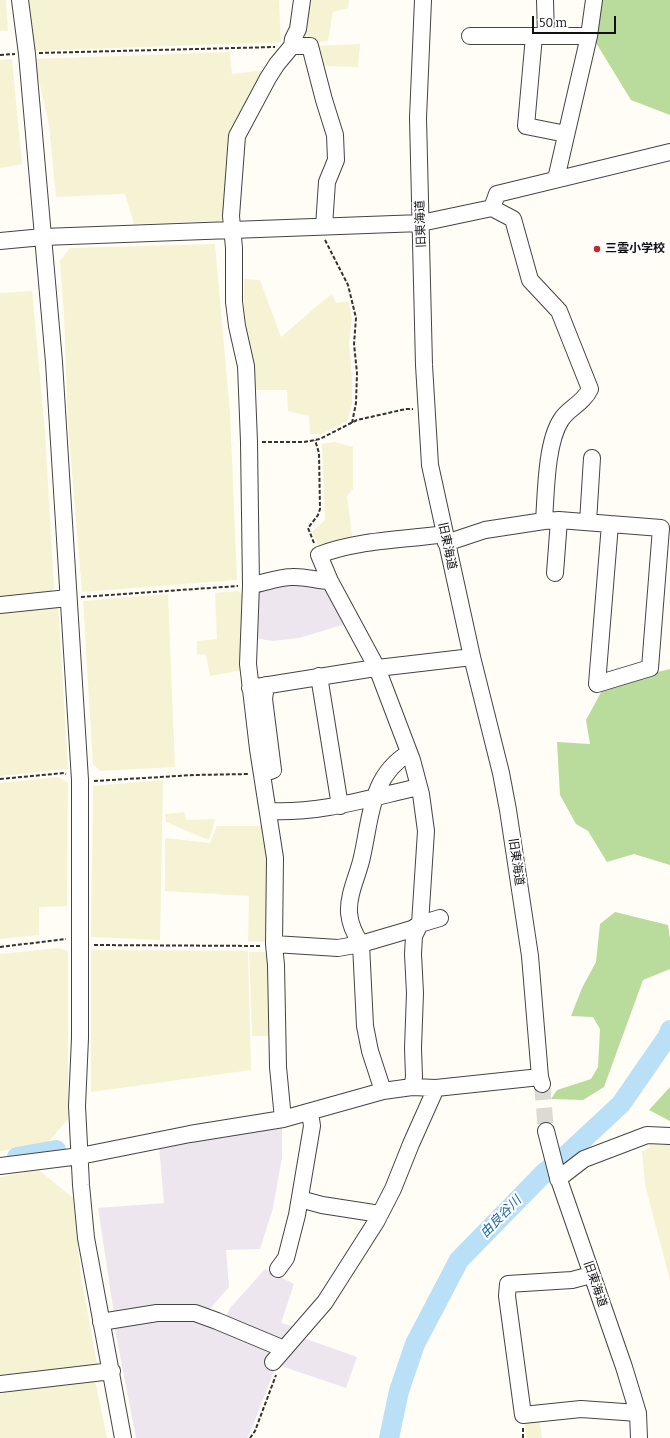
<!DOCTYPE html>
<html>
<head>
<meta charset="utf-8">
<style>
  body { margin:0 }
  #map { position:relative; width:670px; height:1438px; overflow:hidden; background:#fffdf5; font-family:Bitter,serif }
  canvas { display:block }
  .scale { position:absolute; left:532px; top:16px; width:84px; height:18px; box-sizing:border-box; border:2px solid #111; border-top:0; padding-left:5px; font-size:12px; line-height:14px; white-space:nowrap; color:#111; -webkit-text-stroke:3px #fff; paint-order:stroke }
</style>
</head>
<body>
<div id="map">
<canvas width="670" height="1438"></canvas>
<div class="scale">50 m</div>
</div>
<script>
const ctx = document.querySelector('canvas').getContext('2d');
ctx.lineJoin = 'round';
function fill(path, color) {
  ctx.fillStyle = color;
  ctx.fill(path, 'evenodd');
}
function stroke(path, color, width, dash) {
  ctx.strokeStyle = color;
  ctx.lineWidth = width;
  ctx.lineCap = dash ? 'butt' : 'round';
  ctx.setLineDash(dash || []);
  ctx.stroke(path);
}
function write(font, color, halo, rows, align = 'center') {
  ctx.font = font + ' Bitter,"Noto Sans JP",serif';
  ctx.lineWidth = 4;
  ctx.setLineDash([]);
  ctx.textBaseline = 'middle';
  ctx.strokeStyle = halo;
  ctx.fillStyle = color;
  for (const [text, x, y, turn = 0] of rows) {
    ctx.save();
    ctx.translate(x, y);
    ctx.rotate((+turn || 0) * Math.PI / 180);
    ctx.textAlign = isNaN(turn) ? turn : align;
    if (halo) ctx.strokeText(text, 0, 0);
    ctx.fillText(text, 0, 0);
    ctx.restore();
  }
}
const industrial = new Path2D(`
  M306,581L331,591L349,623L299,638L273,641L254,638L255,587Z
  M282,1126V1158L273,1208L260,1249L226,1250L229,1287L208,1311L114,1314L98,1208L164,1203L159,1146Z
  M265,1269L294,1284L281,1323L297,1327L286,1343L225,1319L230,1308Z
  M156,1318L218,1323L273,1348L277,1364L249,1435L247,1438H136L114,1324Z
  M301,1337L357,1357L346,1388L281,1366L287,1351Z`);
const farmland = new Path2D(`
  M0,0H6L8,31H0Z
  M29,0H279L281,42L35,51Z
  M309,0H349L348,8L333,12L328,41L313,43L303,41Z
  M360,44L358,67L317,66L313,46Z
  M230,52L232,74L268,70L232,135L225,221L134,224L125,194L56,197L49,125L34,59Z
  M12,59L22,164L0,168V60Z
  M215,244L230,413L237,580L82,592L68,424L64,316L60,261L70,248Z
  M244,279L260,280L281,337L323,301L332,294L336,303L349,301L352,318L349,344L352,376V405L347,421L322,434H310L309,416L288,411L287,390H255L253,364L244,325Z
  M32,291L45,431L54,588L49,594L0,599V293Z
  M334,442L353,447V489L347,496L353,542L322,552L312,532L325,520L322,444Z
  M238,591L245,595L243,670L210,676L206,655L197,654V641L217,639L215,593Z
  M168,594L175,767L100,771L93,764L83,601Z
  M58,602L68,769L0,776V609Z
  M59,777L68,783L67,906L39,907V935L0,939V783Z
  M163,780L160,940L91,937L93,786Z
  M184,812L186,820L215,819L212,832L209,839H206L166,822L165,814Z
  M217,826H263L270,862L269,939L265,942L248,941L249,896L165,891V838L210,843Z
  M59,948L68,951V1119L45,1146L0,1151V954Z
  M91,950L248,951L251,1070L91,1092Z
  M249,952H264L269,956L273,1036H252Z
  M654,1139L670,1140V1281L645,1184L642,1152L651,1147L648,1144Z
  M39,1170L73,1198L81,1277L98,1369L0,1378V1177Z
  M95,1380L107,1438H0V1389Z
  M524,1419H539L542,1438H526Z`);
const forest = new Path2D(`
  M599,0H670V115L631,100L593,38Z
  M670,669V865L634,854L607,862L588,831L576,824L560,795L557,742L590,744L586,720L605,685Z
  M615,912L668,925L670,939V969L643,980L604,1087L583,1100L551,1099L557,1090L591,1079L598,1067L600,1029L593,1017L571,1016L582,988L596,962L600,924Z
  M670,1087V1121L649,1110Z`);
const river = new Path2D(`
  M17,1157L56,1150
  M389,1438L399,1391L415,1344L459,1260L544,1173L562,1159L621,1104L668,1036L670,1030`);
const minorTunnel = new Path2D(`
  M542,1084L546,1131`);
const path = new Path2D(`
  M39,53L275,47
  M0,55L15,54
  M325,240L348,285L356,318L354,344L357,373L356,403L352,423
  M262,442H304L320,439L357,420L406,409H413
  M314,543L308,528L318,515L320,509L319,453L315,440
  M81,597L238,586
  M0,779L64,773L66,774
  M94,781L194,775L249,774
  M94,945L261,946
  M0,947L66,939
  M523,1428V1438
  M250,1438L255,1431L276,1375`);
const minor = new Path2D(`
  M20,0L27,54L54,362L80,780V1038L77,1106L81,1185L86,1238L123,1438
  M423,0L418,118L424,365L430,465L472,657L501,773L508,810L530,956L540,1077L542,1084
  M545,0L546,36
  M470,36H589
  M534,36L526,126L566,134
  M292,46H310L324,100L335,135L336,160L327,182L324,226
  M556,179L589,36L594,0
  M492,208L497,194L670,152
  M0,241L43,237L421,223L492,208L513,219L530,280L559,311L590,389C583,404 568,408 561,420C546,443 546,493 544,521
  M588,522L592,458
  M446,543L485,530L544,521L559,520L661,528L650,668L597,684L610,524
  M555,573L559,520
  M330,581L377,668L412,760L421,794L426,831L420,924L414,936L413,954L415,993L413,1048L414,1077L412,1087
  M251,585C264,583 279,577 292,577C305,576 317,581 330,581L319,555C356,540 404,540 444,534
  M0,605L68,598
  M319,676L340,806
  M250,688L369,669L472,657
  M409,753C370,776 371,818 362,857C358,876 348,893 349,913C350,924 355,935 361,944L412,929L420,924L440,918
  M262,774L273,770L264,699L266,685
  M268,811C320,814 369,798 419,787
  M274,944L338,948L361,944L365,1026L370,1051L383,1091
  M283,1119L278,1067L276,965L274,944L275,858L258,749L248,664L251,585L249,442L246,366L237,326L234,302V248L231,216L237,136L268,78L277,64L292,46L293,39L298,29L302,0
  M546,1131L557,1174L624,1367L638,1413L639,1438
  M0,1166L80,1156L190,1134L283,1119L383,1091L412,1087L436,1088L540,1077
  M558,1179L584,1159L647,1135L670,1136
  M300,1199L322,1205L380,1214
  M278,1269L286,1258L297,1215L312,1126L310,1112
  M591,1275L572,1280L508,1284L507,1296L523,1415L581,1409L638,1413
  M101,1322L157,1313H195L217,1321L284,1349
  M273,1362L325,1302L376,1222L393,1189L411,1144L436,1088
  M0,1384L112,1371`);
const markers = [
  [597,249,4,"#c4262e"]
];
const streetNames = [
  ["旧東海道",421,224,-92],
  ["旧東海道",447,546,78],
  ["旧東海道",516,862,82],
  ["旧東海道",595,1284,71]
];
const poiNames = [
  ["三雲小学校",605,249]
];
const waterNames = [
  ["由良谷川",501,1217,-46]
];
fill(industrial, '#eee6ef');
fill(farmland, '#f6f3d4');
fill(forest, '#b9dc9c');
stroke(river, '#b9e0f7', 20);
stroke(minorTunnel, '#dbdad3', 16, [16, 8]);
stroke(minor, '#444', 18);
stroke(path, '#333', 2, [4, 2]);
stroke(minor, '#fff', 16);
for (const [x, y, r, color] of markers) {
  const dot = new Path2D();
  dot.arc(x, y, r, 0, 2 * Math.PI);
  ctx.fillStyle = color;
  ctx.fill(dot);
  stroke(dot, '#fff', 1.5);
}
write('12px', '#111', '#fff', streetNames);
write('bold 12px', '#111', '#fff', poiNames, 'left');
write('italic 13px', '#1768a6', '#fff', waterNames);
</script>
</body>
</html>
